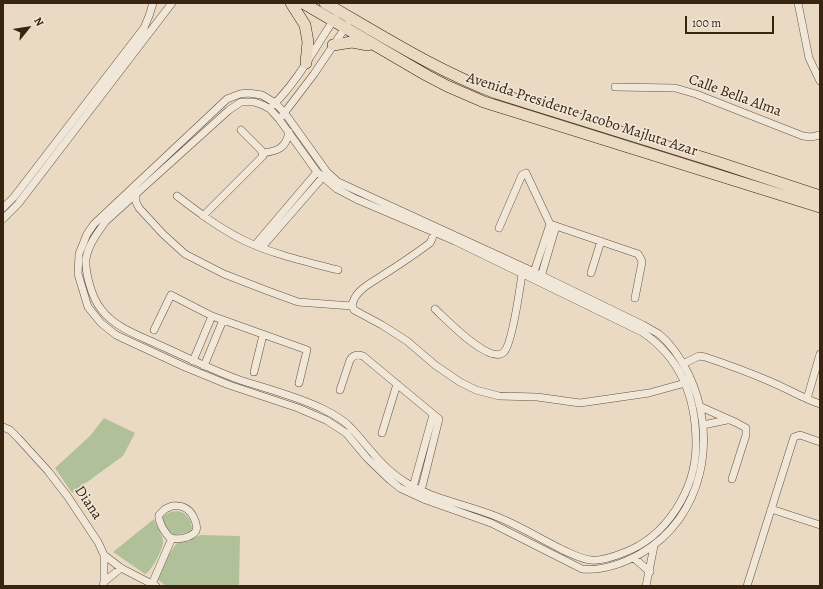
<!DOCTYPE html>
<html>
<head>
<meta charset="utf-8">
<style>
  body { margin:0 }
  #map { position:relative; width:823px; height:589px; overflow:hidden; background:#eadac3; font-family:Alegreya,serif }
  canvas { display:block }
  .frame { position:absolute; inset:0; border:4px solid #382411; pointer-events:none }
  .north { position:absolute; left:8px; top:8px; width:40px; height:40px; -webkit-text-stroke:3px #f1e7d8; paint-order:stroke; rotate:60deg; font-size:11px; font-weight:700; line-height:16px; text-align:center; color:#382411 }
  .north::after { content:''; display:block; margin:auto; width:14px; height:18px; background:#382411; clip-path:polygon(50% 0,100% 100%,50% 72%,0 100%) }
  .scale { position:absolute; left:685px; top:16px; width:89px; height:18px; box-sizing:border-box; border:2px solid #382411; border-top:0; padding-left:5px; font-size:12px; line-height:14px; white-space:nowrap; color:#382411; -webkit-text-stroke:3px #f1e7d8; paint-order:stroke }
</style>
</head>
<body>
<div id="map">
<canvas width="823" height="589"></canvas>
<div class="frame"></div>
<div class="north">N</div>
<div class="scale">100 m</div>
</div>
<script>
const ctx = document.querySelector('canvas').getContext('2d');
ctx.lineJoin = 'round';
function fill(path, color) {
  ctx.fillStyle = color;
  ctx.fill(path, 'evenodd');
}
function stroke(path, color, width, dash) {
  ctx.strokeStyle = color;
  ctx.lineWidth = width;
  ctx.lineCap = dash ? 'butt' : 'round';
  ctx.setLineDash(dash || []);
  ctx.stroke(path);
}
function write(font, color, halo, rows, align = 'center') {
  ctx.font = font + ' Alegreya,serif';
  ctx.lineWidth = 3;
  ctx.setLineDash([]);
  ctx.textBaseline = 'middle';
  ctx.strokeStyle = halo;
  ctx.fillStyle = color;
  for (const [text, x, y, turn = 0] of rows) {
    ctx.save();
    ctx.translate(x, y);
    ctx.rotate((+turn || 0) * Math.PI / 180);
    ctx.textAlign = isNaN(turn) ? turn : align;
    if (halo) ctx.strokeText(text, 0, 0);
    ctx.fillText(text, 0, 0);
    ctx.restore();
  }
}
const green = new Path2D(`
  M104,418L135,433L123,456L72,493L55,468L90,436Z
  M178,511C187,513 191,519 192,529L189,532L175,535C167,532 163,525 162,517L170,512Z
  M154,519C156,526 163,534 163,542C163,549 151,572 145,574L113,552Z
  M201,535L240,536L239,586H166L157,579L167,557L177,543Z`);
const street = new Path2D(`
  M798,3L809,58L820,81
  M615,87L675,88L696,94L803,136L811,137L820,135
  M248,93L262,95L275,103L284,112L327,172L338,182L534,272L643,325C648,328 654,331 659,334C671,344 681,359 688,373C719,436 704,518 640,554C622,564 603,571 582,569L491,523L426,500L400,488L390,480L367,458L346,433L326,420L298,408L229,385L185,367L116,335L101,323L88,307L78,274L79,254L87,234L94,224L227,99L240,94Z
  M241,102H254L263,105L270,109L279,119L317,172L337,189L356,199L455,241L642,332C681,358 696,398 696,444C696,489 667,537 623,553C613,557 601,561 591,560C581,559 572,554 563,550C540,539 519,525 495,516C465,504 432,499 405,482C382,468 368,446 351,428C344,420 333,414 323,409C297,396 264,388 237,379C210,369 184,356 157,344C138,335 114,327 101,309C92,298 85,273 86,259C88,245 98,232 106,221L229,110Z
  M273,105C299,80 315,47 335,18
  M282,116L314,74L347,25
  M263,153C278,151 286,148 289,132
  M136,194V202L139,208L163,234L185,254L224,274L268,291L298,302L352,306
  M177,196C198,212 219,228 243,240C272,254 307,262 338,270
  M3,208L14,197L144,28L149,16L153,3
  M203,216L263,156L261,150L241,130
  M3,219L18,204L172,3
  M499,228L522,175L526,173L550,224L638,254L641,259L642,262L635,298
  M434,232L432,239L430,243C415,254 399,265 383,275C373,282 357,289 353,302C351,305 353,307 354,310L382,325L407,341L435,365L460,382L476,390L499,396L537,397L580,403L649,393L689,382
  M255,245L317,172
  M262,247L322,178
  M534,272L550,224
  M591,273L601,241
  M540,280L556,226
  M435,309C445,318 490,366 504,352C512,344 520,288 522,274
  M154,330L171,295L212,316L307,350L299,383
  M193,361L212,316
  M683,364L699,356L705,357C726,364 748,372 769,381C786,388 802,398 820,404
  M204,366L223,320
  M254,372L263,335
  M340,390L350,360C353,355 357,354 363,356L439,419L421,491
  M807,399L820,354
  M701,407L737,423L746,428V435L732,479
  M703,425L727,420
  M3,427L10,430L18,438L48,471L68,497L98,542L104,555L121,568L156,586
  M382,433L397,384
  M413,487L433,415
  M172,506C181,505 188,507 193,516C195,520 198,526 196,531C191,538 176,541 169,537C166,534 164,530 162,527C160,522 158,519 159,515L165,509Z
  M771,509L820,525
  M634,558L650,572
  M104,582L121,568
  M152,584L172,538
  M103,586L104,582V555
  M646,586L654,546
  M747,586L794,437L800,435L820,442`);
const primary = new Path2D(`
  M291,3L305,25L308,42L306,63
  M303,3L426,75L447,86L484,102L820,207
  M325,3C381,35 435,70 496,93L717,162L820,196
  M333,45L352,42L368,45`);
const streetNames = [
  ["Calle Bella Alma",735,96,20],
  ["Avenida Presidente Jacobo Majluta Azar",582,115,18],
  ["Diana",88,503,56]
];
fill(green, '#b0c199');
stroke(street, '#64523e', 8);
stroke(primary, '#382411', 12);
stroke(street, '#f1e7d8', 7);
stroke(primary, '#eadac3', 11);
write('15px', '#382411', '#f1e7d8', streetNames);
</script>
</body>
</html>
